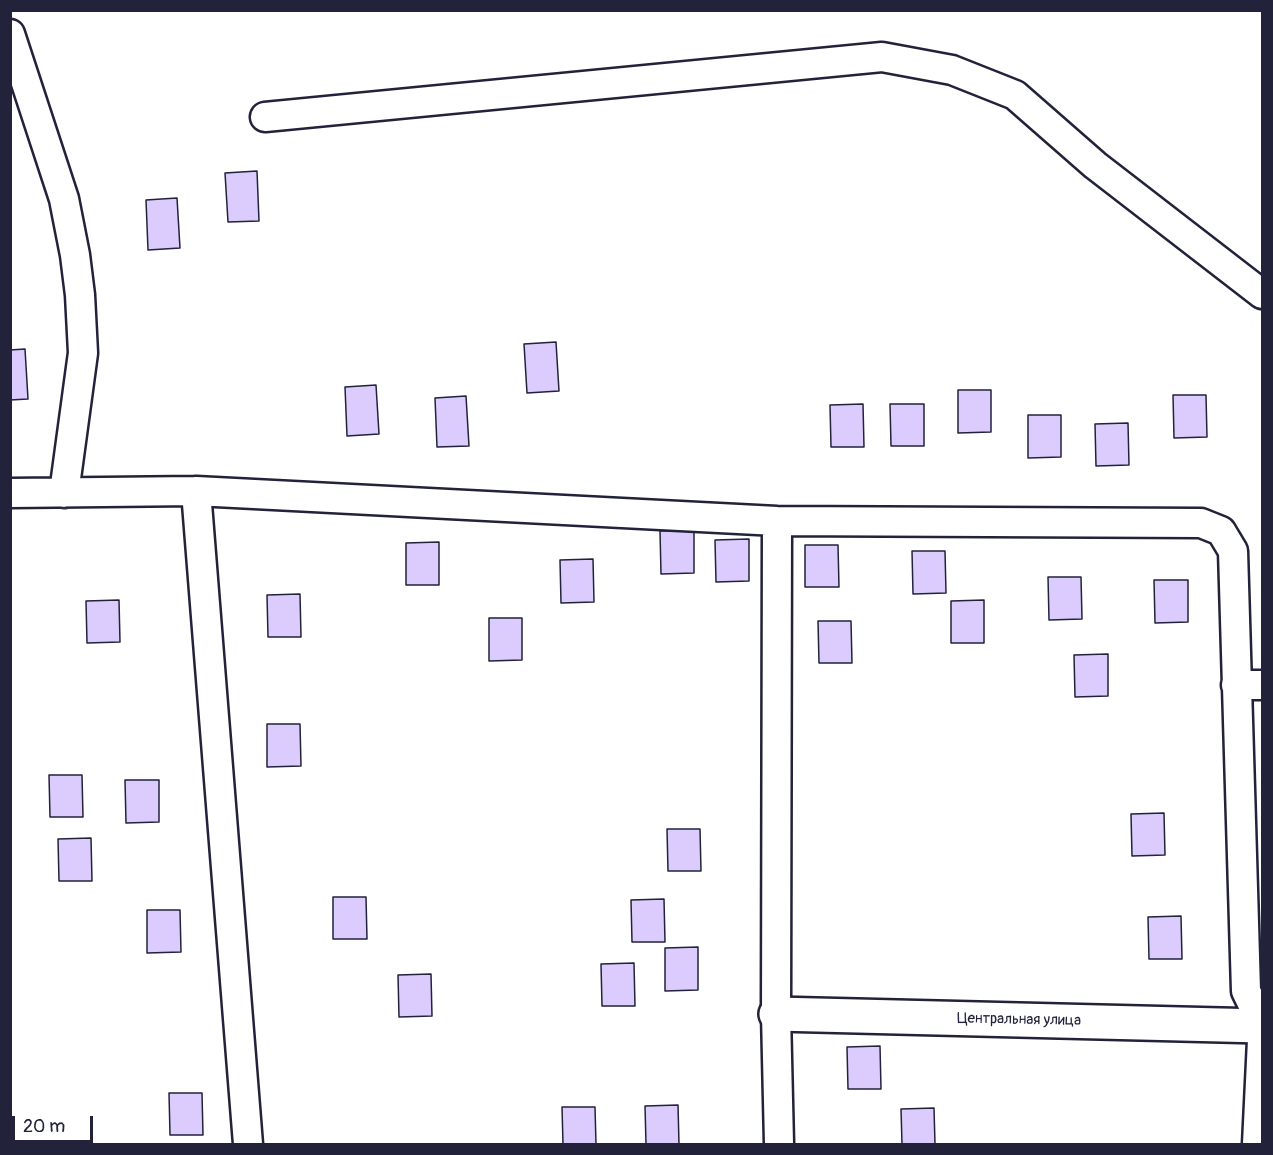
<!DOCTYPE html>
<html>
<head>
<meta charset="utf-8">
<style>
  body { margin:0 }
  #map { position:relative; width:1273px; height:1155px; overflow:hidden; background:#fff; font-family:Pangolin,sans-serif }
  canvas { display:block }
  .frame { position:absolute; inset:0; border:12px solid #22223b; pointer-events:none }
  .scale { position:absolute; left:12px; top:1116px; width:81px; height:27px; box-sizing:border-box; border:3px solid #22223b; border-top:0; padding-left:8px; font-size:18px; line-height:21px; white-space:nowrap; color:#22223b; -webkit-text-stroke:4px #fff; paint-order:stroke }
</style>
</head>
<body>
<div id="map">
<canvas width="1273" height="1155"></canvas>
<div class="frame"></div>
<div class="scale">20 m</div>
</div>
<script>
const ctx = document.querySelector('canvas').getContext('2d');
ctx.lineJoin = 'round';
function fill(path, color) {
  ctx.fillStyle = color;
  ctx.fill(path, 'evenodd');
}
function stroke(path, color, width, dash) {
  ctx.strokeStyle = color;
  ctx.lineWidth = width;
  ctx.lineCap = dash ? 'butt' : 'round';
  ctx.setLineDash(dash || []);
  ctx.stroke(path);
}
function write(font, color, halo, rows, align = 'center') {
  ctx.font = font + ' Pangolin,sans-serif';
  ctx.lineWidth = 6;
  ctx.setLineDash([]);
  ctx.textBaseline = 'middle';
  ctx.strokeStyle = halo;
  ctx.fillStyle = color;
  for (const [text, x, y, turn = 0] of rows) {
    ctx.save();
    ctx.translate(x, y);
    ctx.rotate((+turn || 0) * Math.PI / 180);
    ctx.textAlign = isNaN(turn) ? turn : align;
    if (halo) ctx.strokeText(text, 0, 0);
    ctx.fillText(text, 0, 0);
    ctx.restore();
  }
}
const building = new Path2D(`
  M257,171L259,221L228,222L225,173Z
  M177,198L180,248L148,250L146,200Z
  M556,342L559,391L527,393L524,344Z
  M25,349L28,399L10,400V350Z
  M376,385L379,434L347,436L345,387Z
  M958,390H991V432L958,433Z
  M1173,395H1206L1207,437L1174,438Z
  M466,396L469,446L437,447L435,398Z
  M863,404L864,447H831L830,405Z
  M890,404H924V446H891Z
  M1028,415H1061V457L1028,458Z
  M1128,423L1129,465L1096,466L1095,424Z
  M694,530V573L661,574L660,531Z
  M749,539V581L716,582L715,540Z
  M439,542V585H406V543Z
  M805,545H838L839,587H805Z
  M912,551H945L946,593L913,594Z
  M593,559L594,602L561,603L560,560Z
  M1048,577H1081L1082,619L1049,620Z
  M1154,580H1188V622L1155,623Z
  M300,594L301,637H268L267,595Z
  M119,600L120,642L87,643L86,601Z
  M984,600V643H951V601Z
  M489,618H522V660L489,661Z
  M818,621H851L852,663H819Z
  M1108,654V696L1075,697L1074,655Z
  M267,724H300L301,766L267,767Z
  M49,775H82L83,817H50Z
  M125,780H159V822L126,823Z
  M1164,813L1165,855L1132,856L1131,814Z
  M667,829H700L701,871H668Z
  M91,838L92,881H59L58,839Z
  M333,897H366L367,939H333Z
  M664,899L665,942H632L631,900Z
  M147,910H180L181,952L147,953Z
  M1181,916L1182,959H1149L1148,917Z
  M698,947V990L665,991V948Z
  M634,963L635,1006H602L601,964Z
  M431,974L432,1016L399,1017L398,975Z
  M880,1046L881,1089H848L847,1047Z
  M169,1093H202L203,1135H170Z
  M678,1105L679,1144H646L645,1106Z
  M562,1107H595L596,1144H563Z
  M934,1108L935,1144H902L901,1109Z`);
const minor = new Path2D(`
  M10,34L64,199L75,255L80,295L83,353L64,493
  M265,117L882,57L952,70L1015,95L1095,165L1262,294
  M196,491L248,1144
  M10,493L196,491L777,521L1201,523L1221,531L1233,551L1246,991L1262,1024
  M777,521L776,1014L779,1144
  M1236,685H1262
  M1257,1144L1262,1040`);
const tertiary = new Path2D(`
  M776,1014L1262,1026`);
const streetNames = [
  ["Центральная улица",1019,1020,1]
];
fill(building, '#dcccfd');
stroke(building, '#22223b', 1.5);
stroke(minor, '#22223b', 33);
stroke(tertiary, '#22223b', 38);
stroke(minor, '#fff', 28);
stroke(tertiary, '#fff', 33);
write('15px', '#22223b', '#fff', streetNames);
</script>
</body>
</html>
